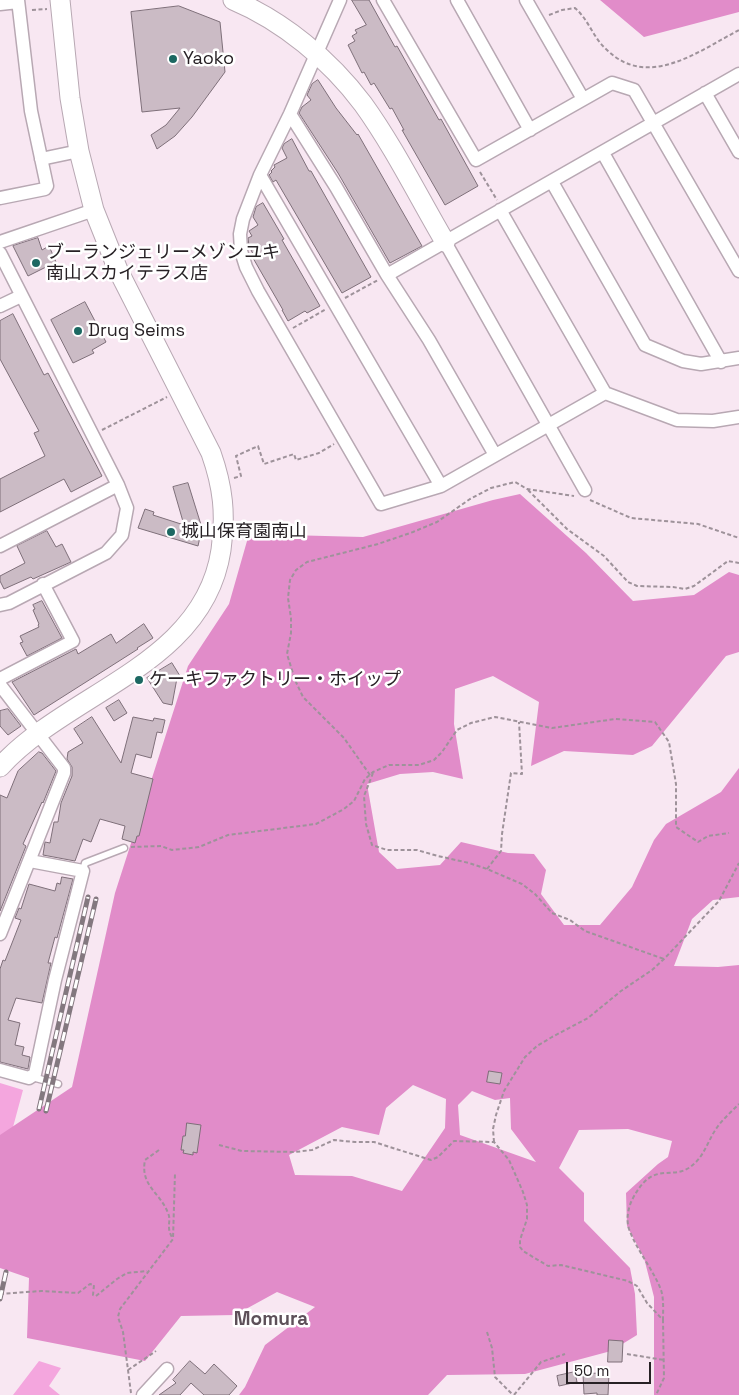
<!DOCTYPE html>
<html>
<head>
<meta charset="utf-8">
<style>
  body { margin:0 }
  #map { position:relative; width:739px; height:1395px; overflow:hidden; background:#f8e7f2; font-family:"Space Grotesk",sans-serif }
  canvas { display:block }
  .scale { position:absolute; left:566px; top:1362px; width:85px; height:22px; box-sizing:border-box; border:2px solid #272125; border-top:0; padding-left:6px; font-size:15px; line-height:18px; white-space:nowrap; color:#272125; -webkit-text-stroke:4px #fff; paint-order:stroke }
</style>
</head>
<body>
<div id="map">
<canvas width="739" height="1395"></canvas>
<div class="scale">50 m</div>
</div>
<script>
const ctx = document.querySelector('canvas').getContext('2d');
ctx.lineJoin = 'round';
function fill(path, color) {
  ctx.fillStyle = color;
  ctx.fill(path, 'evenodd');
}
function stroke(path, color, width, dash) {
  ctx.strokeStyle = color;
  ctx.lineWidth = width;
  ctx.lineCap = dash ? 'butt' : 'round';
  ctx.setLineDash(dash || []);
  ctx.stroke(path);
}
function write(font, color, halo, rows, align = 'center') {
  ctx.font = font + ' "Space Grotesk","Noto Sans JP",sans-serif';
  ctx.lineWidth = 5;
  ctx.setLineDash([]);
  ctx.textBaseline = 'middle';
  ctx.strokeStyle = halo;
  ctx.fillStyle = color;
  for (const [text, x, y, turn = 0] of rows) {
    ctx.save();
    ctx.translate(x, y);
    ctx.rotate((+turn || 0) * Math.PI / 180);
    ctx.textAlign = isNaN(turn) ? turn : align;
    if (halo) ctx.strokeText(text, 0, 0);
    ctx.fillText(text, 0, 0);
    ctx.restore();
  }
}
const green = new Path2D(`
  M0,1083L23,1090L2,1168L0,1167Z
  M39,1361L61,1368L49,1386L60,1395H13Z`);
const forest = new Path2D(`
  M600,0H739V12L644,37Z
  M520,494L586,553L633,601L694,595L729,572L739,575V652L726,656L652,746L633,755L564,751L531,766L539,702L493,676L455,689L454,724L463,779L433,772L400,774L367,784L379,852L397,869L440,865L461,842L508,853L534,854L546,870L541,894L564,925H600L632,887L654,840L666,824L721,792L739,768V897L713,900L692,919L674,966L718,967L739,965V1395H654V1297L644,1258L627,1226L626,1193L658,1164L668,1157L672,1141L628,1129L579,1130L559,1168L584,1193V1221L630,1268L635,1294L637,1335L611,1351L525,1374L447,1375L428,1395H239L245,1387L265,1345L315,1307L277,1292L235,1315L181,1316L145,1361L27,1338L29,1278L0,1268V1135L72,1087L115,893L188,666L229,604L249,534L363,537L493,500ZM413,1085L446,1099L445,1128L402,1191L352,1176L295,1175L289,1155L342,1127L379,1135L386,1108ZM472,1091L495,1100L510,1098L511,1129L536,1162L460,1135L458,1105Z`);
const building = new Path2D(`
  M352,0H369L395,47L397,46L439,120L441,119L478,186L445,205L402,130H404L392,108L390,109L374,83L371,85L364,72L362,73L348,45L355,41L352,36L357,33L355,30L366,25Z
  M179,6L220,22L225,72L192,117L175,136L157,149L151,135L166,125L180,108L142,112L131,12Z
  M318,80L336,108L357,135L358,134L422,246L390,263L338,173L299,113L302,107L311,100L307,95L312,84Z
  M292,139L309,171H311L371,277L342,293L276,180L273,182L269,175L272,172L271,171L275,167L274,165L287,158L282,148L284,144Z
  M263,203L284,239L282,240L320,306L307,313L305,311L288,321L282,310H283L253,258L254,257L253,254L249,246L248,238L252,236L249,231L258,225L253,217L256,207Z
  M38,238L42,250L49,246L56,262L28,276L13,246Z
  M85,302L106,342L92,350L94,353L73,363L51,320Z
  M13,314L44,375L48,373L102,476L71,492L64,479L0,512V479L45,456L34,433L39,431L0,359V321Z
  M188,483L202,528L198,546L138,528L145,509L154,512L153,515L184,525L173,487Z
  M47,531L56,547L62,544L71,562L33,579L31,577L4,589L0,581V576L25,563L17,546Z
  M42,601L62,638L27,656L20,643L23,642L20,636L39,627L38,625L39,624L33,610L35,609L33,605Z
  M144,624L153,638L137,648L138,649L34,715L12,682L76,649L78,654L111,634L116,643Z
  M172,663L180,676L177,678L172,705L163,703L147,678Z
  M119,700L127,713L114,721L106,708Z
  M8,709L21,726L8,735L0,726V711Z
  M92,717L121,763L133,717L153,721L154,718L165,720L162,733L157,732L151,758L136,754L131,773L153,779L139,836H137L135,843L122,839L125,826L100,819L91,842L83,839L75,861L43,855L45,842L50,843L54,822H58L61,803L72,776V767L67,759L68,752L83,743L74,729Z
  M39,752L42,753L56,771L43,803L42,802L23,844L26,846L0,911V795L7,798L18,771Z
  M62,877L73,879L57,938L55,937L48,963H51L42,1003L16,998L8,1020L20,1023L15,1045L24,1047L22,1055L30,1057L28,1069L0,1062V969L3,960L5,961L21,920L15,918L19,908L21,909L29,884L55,891L57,883L60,884Z
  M489,1071L502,1073L500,1084L487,1082Z
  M187,1123L201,1125L197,1153L193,1152V1155L183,1153L184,1150H181L183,1136H185Z
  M609,1340L623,1341L622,1362H608Z
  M190,1361L205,1374L214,1364L237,1386L229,1395H204L191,1383L180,1395H159L176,1383L173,1380Z
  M575,1372L577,1382L559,1386L557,1376Z
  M602,1373H609L608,1395H597V1393L584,1394L583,1374Z`);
const path = new Path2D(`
  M32,10L47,9
  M549,15L562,10L575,8C589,20 593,38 607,50C648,90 699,51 739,30
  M480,172L497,200
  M345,298L378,280
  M293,328L326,309
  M102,430L167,397
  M234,478L241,476L236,456L258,446L264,464L294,454L296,460L319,453L334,444
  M528,490L567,529L604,556L628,582L637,586L673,587L685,589L694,586L728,561L739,563
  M590,500L631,518L698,524L739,538
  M373,773L364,796L366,824L372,845L387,850H417L438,856L469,863L487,869L522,884L535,894L552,913L570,920L585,931L664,959
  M370,775L344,738L303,697L295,680L287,654L291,633V618L288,598L290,580L296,570L307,562L378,544L413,532L437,522L470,499L491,488L515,482L527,489L574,496
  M131,847L161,846L172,850L199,847L228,835L316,824L344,809L354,801L365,779L373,772L389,765H419L434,760L442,752L457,730L471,723L495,717L552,728L615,719L655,722L669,742L676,784V827L698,842L708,836L729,833
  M487,869L501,851L502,834L511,773L522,774L519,722
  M494,1142L493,1129L496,1115L504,1091L525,1057L537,1046L552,1037L588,1018L621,991L652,970L664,959L719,901L739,863
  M219,1145L242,1151L295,1152L312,1150L334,1140L355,1142H374L431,1160L438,1157L454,1141L494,1142L509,1160L523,1192L527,1205V1219L520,1240V1247L523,1251L548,1266L561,1265L628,1281L637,1286L647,1303L663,1320L664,1378L656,1395
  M159,1150L145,1160C140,1186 160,1192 168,1213C172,1222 165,1226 173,1239
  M0,1294L41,1291L78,1293L90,1284L94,1285L93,1295L96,1296L117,1279L127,1273L147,1271
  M663,1320C663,1311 664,1299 661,1290C653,1269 637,1251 629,1229C626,1220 628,1208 632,1200C655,1155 673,1186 696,1162C705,1153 709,1139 716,1129C722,1120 731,1112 739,1104
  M487,1332L492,1348L495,1377L513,1395
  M627,1354L664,1360
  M128,1370L156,1351
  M131,1393L123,1332L118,1317L120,1309L173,1239L175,1173
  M514,1395L541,1362L565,1354`);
const lane = new Path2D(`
  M83,871L85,863L124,848
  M32,1077L58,1084`);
const street = new Path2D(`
  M340,0L290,114L260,175L243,219L240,234L241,251L246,267L258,291L381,504L441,486L605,393
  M383,0L476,160L612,83L634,90L739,271
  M457,0L530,130
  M526,0L583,99
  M0,4L18,2
  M705,93L739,152
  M290,114L336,187L387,275L429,340L495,455
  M603,153L721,362
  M41,159L79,151
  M260,175L441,486
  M552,182L645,345L683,361L701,364L739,358
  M0,198L45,189L47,186L31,111L18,0
  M500,210L605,393L677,420L713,421L739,417
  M0,242L94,210
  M445,242L585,490
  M0,253L118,485L127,508L122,535L106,553L9,603L0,605
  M387,275L739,74
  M0,306L21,296
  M0,546L118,485
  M0,679L73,641L43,584
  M0,685L64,768V773L0,934
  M0,1070L29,1078L35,1074L55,980L83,871L30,861
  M143,1395L167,1369`);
const secondary = new Path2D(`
  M233,0C283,21 330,60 363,104C394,147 418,196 445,242
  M0,767C69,691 204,665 221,550C226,514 223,487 211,453L118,270L94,210L79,151L70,98L60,0`);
const rail = new Path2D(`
  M39,1109L88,897
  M46,1111L96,899
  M0,1299L6,1272`);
const markers = [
  [173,59,5,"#1c6862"],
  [36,263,5,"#1c6862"],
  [78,331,5,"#1c6862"],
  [171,532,5,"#1c6862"],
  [139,680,5,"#1c6862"]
];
const poiNames = [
  ["Yaoko",183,59],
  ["ブーランジェリーメゾンユキ",46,253],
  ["南山スカイテラス店",46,274],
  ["Drug Seims",88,331],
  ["城山保育園南山",181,532],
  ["ケーキファクトリー・ホイップ",149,680]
];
const neighbourhoodNames = [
  ["Momura",271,1320]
];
fill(green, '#f4a6de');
fill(forest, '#e18cc9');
fill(building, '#cbbbc5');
stroke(building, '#7e6f79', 1);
stroke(lane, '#b8a8b3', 9);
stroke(street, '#b8a8b3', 15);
stroke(secondary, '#b8a8b3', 21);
stroke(path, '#9e929a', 2, [4, 2.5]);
stroke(lane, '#fff', 6);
stroke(street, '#fff', 12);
stroke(secondary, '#fff', 19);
stroke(rail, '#83787f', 5);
stroke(rail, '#fff', 3, [9]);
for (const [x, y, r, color] of markers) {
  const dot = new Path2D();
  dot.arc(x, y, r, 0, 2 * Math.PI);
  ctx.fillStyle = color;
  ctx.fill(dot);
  stroke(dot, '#fff', 2);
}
write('18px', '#272125', '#fff', poiNames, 'left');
write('bold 19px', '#5d5059', '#fff', neighbourhoodNames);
</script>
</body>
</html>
